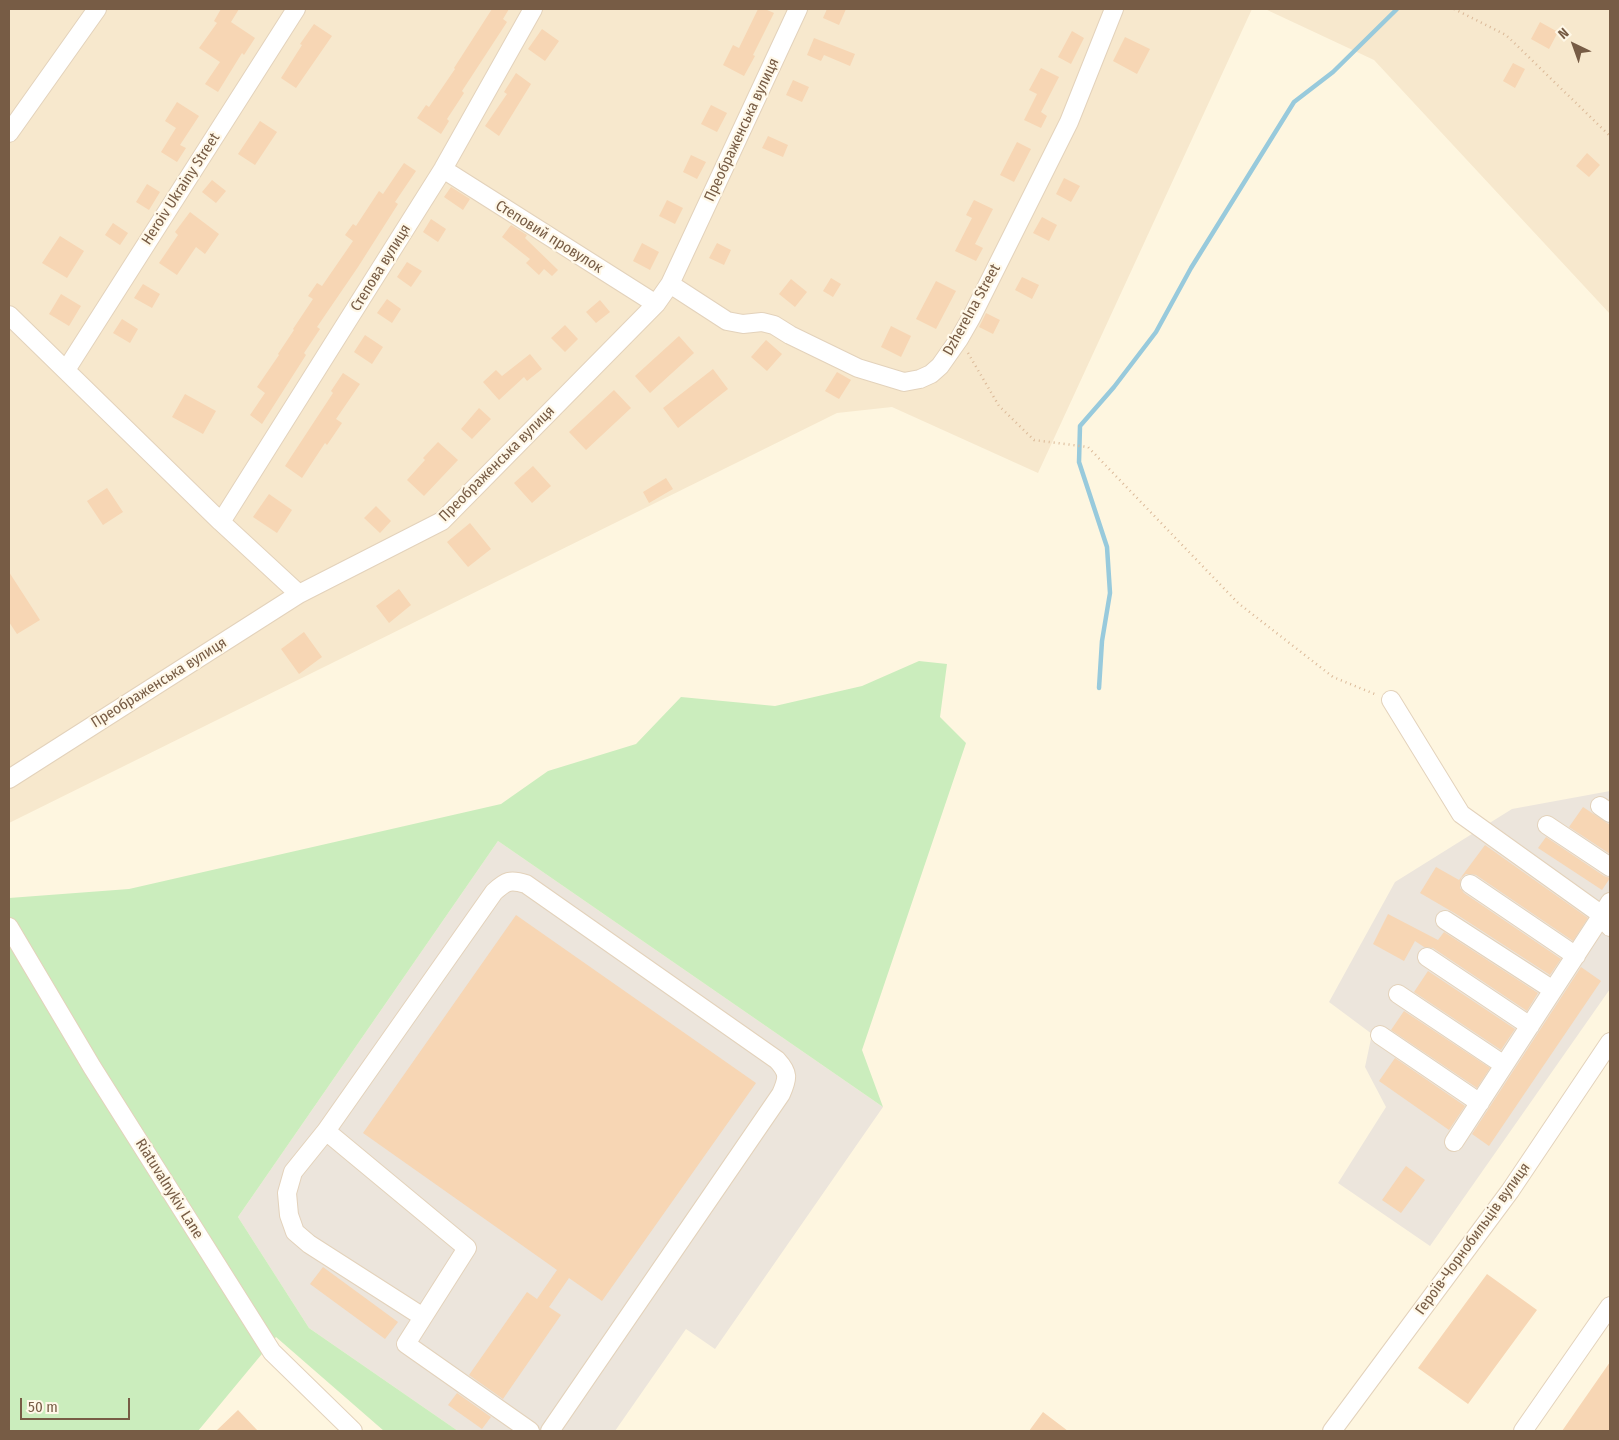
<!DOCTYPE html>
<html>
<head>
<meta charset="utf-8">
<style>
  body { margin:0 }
  #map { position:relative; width:1619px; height:1440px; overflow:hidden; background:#fef6e0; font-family:"Fira Sans Condensed",sans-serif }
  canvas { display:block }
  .frame { position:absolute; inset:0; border:10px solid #775c45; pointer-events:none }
  .north { position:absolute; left:1549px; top:20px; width:50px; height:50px; -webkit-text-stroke:4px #fff8e8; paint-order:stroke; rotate:318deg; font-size:14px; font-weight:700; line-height:20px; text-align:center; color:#775c45 }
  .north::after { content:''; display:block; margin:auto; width:18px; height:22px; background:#775c45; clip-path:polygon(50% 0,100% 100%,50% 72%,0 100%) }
  .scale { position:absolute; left:20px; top:1398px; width:110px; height:22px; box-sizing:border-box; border:2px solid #775c45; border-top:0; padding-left:6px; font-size:15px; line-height:18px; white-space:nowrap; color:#775c45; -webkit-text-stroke:4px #fff8e8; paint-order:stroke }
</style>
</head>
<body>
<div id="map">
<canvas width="1619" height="1440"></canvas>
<div class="frame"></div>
<div class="north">N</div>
<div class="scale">50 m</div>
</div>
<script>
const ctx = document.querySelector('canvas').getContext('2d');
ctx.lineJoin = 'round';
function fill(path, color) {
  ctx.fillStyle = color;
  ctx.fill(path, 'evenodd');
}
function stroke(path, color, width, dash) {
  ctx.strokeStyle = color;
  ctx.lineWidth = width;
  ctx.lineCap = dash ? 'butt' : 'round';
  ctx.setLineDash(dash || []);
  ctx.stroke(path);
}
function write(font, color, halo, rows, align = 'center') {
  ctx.font = font + ' "Fira Sans Condensed",sans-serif';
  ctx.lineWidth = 4.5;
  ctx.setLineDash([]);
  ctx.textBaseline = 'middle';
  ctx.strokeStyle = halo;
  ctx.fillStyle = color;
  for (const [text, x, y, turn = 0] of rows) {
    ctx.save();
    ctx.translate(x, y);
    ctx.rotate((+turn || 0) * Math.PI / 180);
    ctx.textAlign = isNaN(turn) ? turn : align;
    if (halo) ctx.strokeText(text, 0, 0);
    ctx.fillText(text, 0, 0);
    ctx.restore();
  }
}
const residential = new Path2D(`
  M9,9H1252L1038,473L892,407L837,413L9,823Z
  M1265,9H1610V314L1374,60Z`);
const industrial = new Path2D(`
  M1610,791V989L1430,1246L1338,1183L1386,1107L1365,1067L1372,1034L1329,1002L1395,882L1512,809Z
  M498,841L883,1107L715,1349L686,1329L615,1431H458L309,1328L238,1217Z`);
const green = new Path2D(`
  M919,661L947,664L940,717L966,743L862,1050L883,1107L498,841L238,1217L309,1328L458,1431H384L276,1337L198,1431H9V898L129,889L501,804L548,771L636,744L681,697L775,706L862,686Z`);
const stream = new Path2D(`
  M1099,688L1102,641L1110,593L1107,547L1079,462L1080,426L1114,387L1156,332L1191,268L1294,102L1333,72L1397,9`);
const building = new Path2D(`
  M221,9H239L231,22L255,38L244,55L242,53L218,92L205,84L220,62L199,48L217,23L214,21Z
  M492,9H509L503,19L507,22L462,91L464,93L447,119L449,121L441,134L417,118L426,105L429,107L455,69L454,68Z
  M758,9H765L774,13L753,55L755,56L744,76L723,65L733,45L739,48Z
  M827,9H846L839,25L823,18Z
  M1540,22L1558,32L1549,49L1531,39Z
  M314,24L332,36L296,88L281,78L302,45L300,44Z
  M542,29L559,41L545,61L528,49Z
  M1072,31L1084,38L1071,64L1058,57Z
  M1125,37L1150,49L1137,74L1113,61Z
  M814,38L855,54L850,66L824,55L821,61L807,55Z
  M1513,63L1525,69L1515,88L1503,81Z
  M1041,68L1059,77L1041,112L1047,116L1041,128L1024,120L1037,94L1029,90Z
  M516,73L531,84L499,136L485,126L507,94L504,92Z
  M793,80L809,87L802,102L786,95Z
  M177,102L199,116L180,145L186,148L177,162L161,152L176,128L165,121Z
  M711,105L727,113L717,132L701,124Z
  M260,121L277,132L255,165L238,154Z
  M768,136L788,145L783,157L762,148Z
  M1017,142L1031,149L1014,182L1000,175Z
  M1587,153L1600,165L1589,177L1576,166Z
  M691,155L706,162L697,179L683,172Z
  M404,163L416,171L395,202L398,204L358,267L317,327L320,329L304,353L306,355L262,424L250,415L265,393L257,387L279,355L278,354L294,330L293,329L313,299L308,296L317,283L322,286L353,241L345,235L353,224L356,226L379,191L383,194Z
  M1064,178L1080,186L1071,202L1056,194Z
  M212,180L226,191L216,203L202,192Z
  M147,184L160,192L149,210L136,202Z
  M451,187L470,199L463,210L444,197Z
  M667,200L683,208L675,224L659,216Z
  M974,200L993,209L975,244L983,248L976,261L955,251L972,218L966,215Z
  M190,212L219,234L205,254L196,247L177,275L159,263L178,235L175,232Z
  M1042,217L1057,225L1049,241L1033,233Z
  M431,219L446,229L438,242L423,232Z
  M113,223L128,233L120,245L105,235Z
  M511,225L527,235L525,238L558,270L552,276L544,269L539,275L526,263L530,259L502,237Z
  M60,236L84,251L67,278L42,263Z
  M642,243L659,252L650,270L633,261Z
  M717,243L731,250L724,265L709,258Z
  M407,262L422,271L411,287L397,277Z
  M1022,277L1039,285L1032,299L1015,290Z
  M831,278L841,284L833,297L823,291Z
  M791,279L807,292L795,307L779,294Z
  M936,281L956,291L936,329L916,319Z
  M143,284L160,294L152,308L134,298Z
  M61,294L81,306L69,326L49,314Z
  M387,299L401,309L392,323L377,313Z
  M600,300L610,312L596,323L586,312Z
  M986,313L1000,320L993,334L979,327Z
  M122,319L138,329L130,343L113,333Z
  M565,325L578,339L565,352L551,338Z
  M891,326L911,336L901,357L881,347Z
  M365,335L383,347L372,364L354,352Z
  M679,336L694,353L650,393L635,376Z
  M766,340L782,354L767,371L751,357Z
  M530,354L542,369L527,381L524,377L499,400L483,382L496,370L502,376Z
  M713,369L728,389L678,428L663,408Z
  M837,372L851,380L839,399L825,391Z
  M343,373L360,384L336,419L342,423L327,445L325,443L302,478L285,466L333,393L331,391Z
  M614,390L631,408L586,450L569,432Z
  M185,394L216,411L203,434L172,417Z
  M479,408L491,419L472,439L461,429Z
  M438,442L458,460L424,496L407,480L425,460L423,458Z
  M533,466L551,486L532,503L514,483Z
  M666,478L673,489L649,503L643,492Z
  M107,488L123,512L103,525L87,501Z
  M269,494L292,510L277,533L253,517Z
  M376,506L391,521L380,533L364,518Z
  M470,523L491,549L468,567L447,542Z
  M9,572L40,620L17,634L9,622Z
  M399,589L411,605L389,623L376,606Z
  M304,632L322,657L299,674L281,649Z
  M1583,807L1610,825V854L1569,827Z
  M1546,837L1604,876L1610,878L1602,890L1538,848Z
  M1485,845L1588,918L1573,941L1476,875L1471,874H1466L1461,878L1460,883V888L1464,893L1561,959L1550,975L1456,914L1420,893L1436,867L1459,880Z
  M1388,914L1438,940L1444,932L1538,993L1527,1011L1433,948L1424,947L1415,941L1404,961L1373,944Z
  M516,915L756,1083L602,1301L569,1278L549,1307L561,1315L503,1399L469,1375L527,1292L537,1299L557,1270L363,1133Z
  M1581,967L1601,981L1489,1146L1472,1134Z
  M1428,971L1515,1029L1501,1050L1414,992Z
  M1404,1011L1490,1068L1477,1088L1391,1030Z
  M1395,1058L1465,1106L1449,1130L1379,1081Z
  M1406,1166L1425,1180L1401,1213L1382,1200Z
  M323,1267L398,1322L385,1339L310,1284Z
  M1487,1274L1537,1310L1468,1404L1418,1368Z
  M1610,1362V1431H1562Z
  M457,1393L491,1417L482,1429L448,1405Z
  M238,1410L258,1431H216Z
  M1043,1412L1068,1431H1029Z`);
const path = new Path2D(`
  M1454,9L1506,35L1610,136
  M968,353L999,406L1034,440L1088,447L1238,603L1333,677L1377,695`);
const minor = new Path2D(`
  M9,133L97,9
  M443,169L656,304
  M670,284L727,321L743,324L762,322L774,325L790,335L858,368L904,382L920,379L931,374L940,366L959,339L971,318L1069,122L1114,9
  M9,315L221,522L299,594
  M66,370L296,9
  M221,522L443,169L533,9
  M1391,700L1461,814L1602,915L1454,1142
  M9,779L299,594L442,521L656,304L670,284L798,9
  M1600,806L1610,813
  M1547,825L1610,867
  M1470,884L1576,956
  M1610,902L1602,915L1610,927
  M1445,920L1553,990
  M9,927L92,1067L272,1352L353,1431
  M1427,957L1530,1026
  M1398,994L1504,1065
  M1380,1035L1480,1103
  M326,1131L293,1172L287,1193L289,1215L295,1232L309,1244L423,1317
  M530,1431L406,1344L467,1248L326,1131L494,892C506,881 510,879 526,884L777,1060C789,1073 788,1078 781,1094L550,1431
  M1332,1431L1510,1191L1610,1042
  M1523,1431L1610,1306`);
const streetNames = [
  ["Преображенська вулиця",742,130,-65],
  ["Heroiv Ukrainy Street",181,189,-57],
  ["Степовий провулок",549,237,32],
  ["Степова вулиця",381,268,-58],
  ["Dzherelna Street",972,310,-61],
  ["Преображенська вулиця",497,464,-45],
  ["Преображенська вулиця",159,683,-32],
  ["Riatuvalnykiv Lane",169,1189,58],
  ["Героїв-Чорнобильців вулиця",1473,1239,-54]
];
fill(residential, '#f7e8cd');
fill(industrial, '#ece5dc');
fill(green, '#cbedbd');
stroke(stream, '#98cadc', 4.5);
fill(building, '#f7d6b4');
stroke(minor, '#e3d2bb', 20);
stroke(path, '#dbb998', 2.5, [1, 4]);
stroke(minor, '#fff', 18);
write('15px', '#775c45', '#fff8e8', streetNames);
</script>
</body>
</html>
